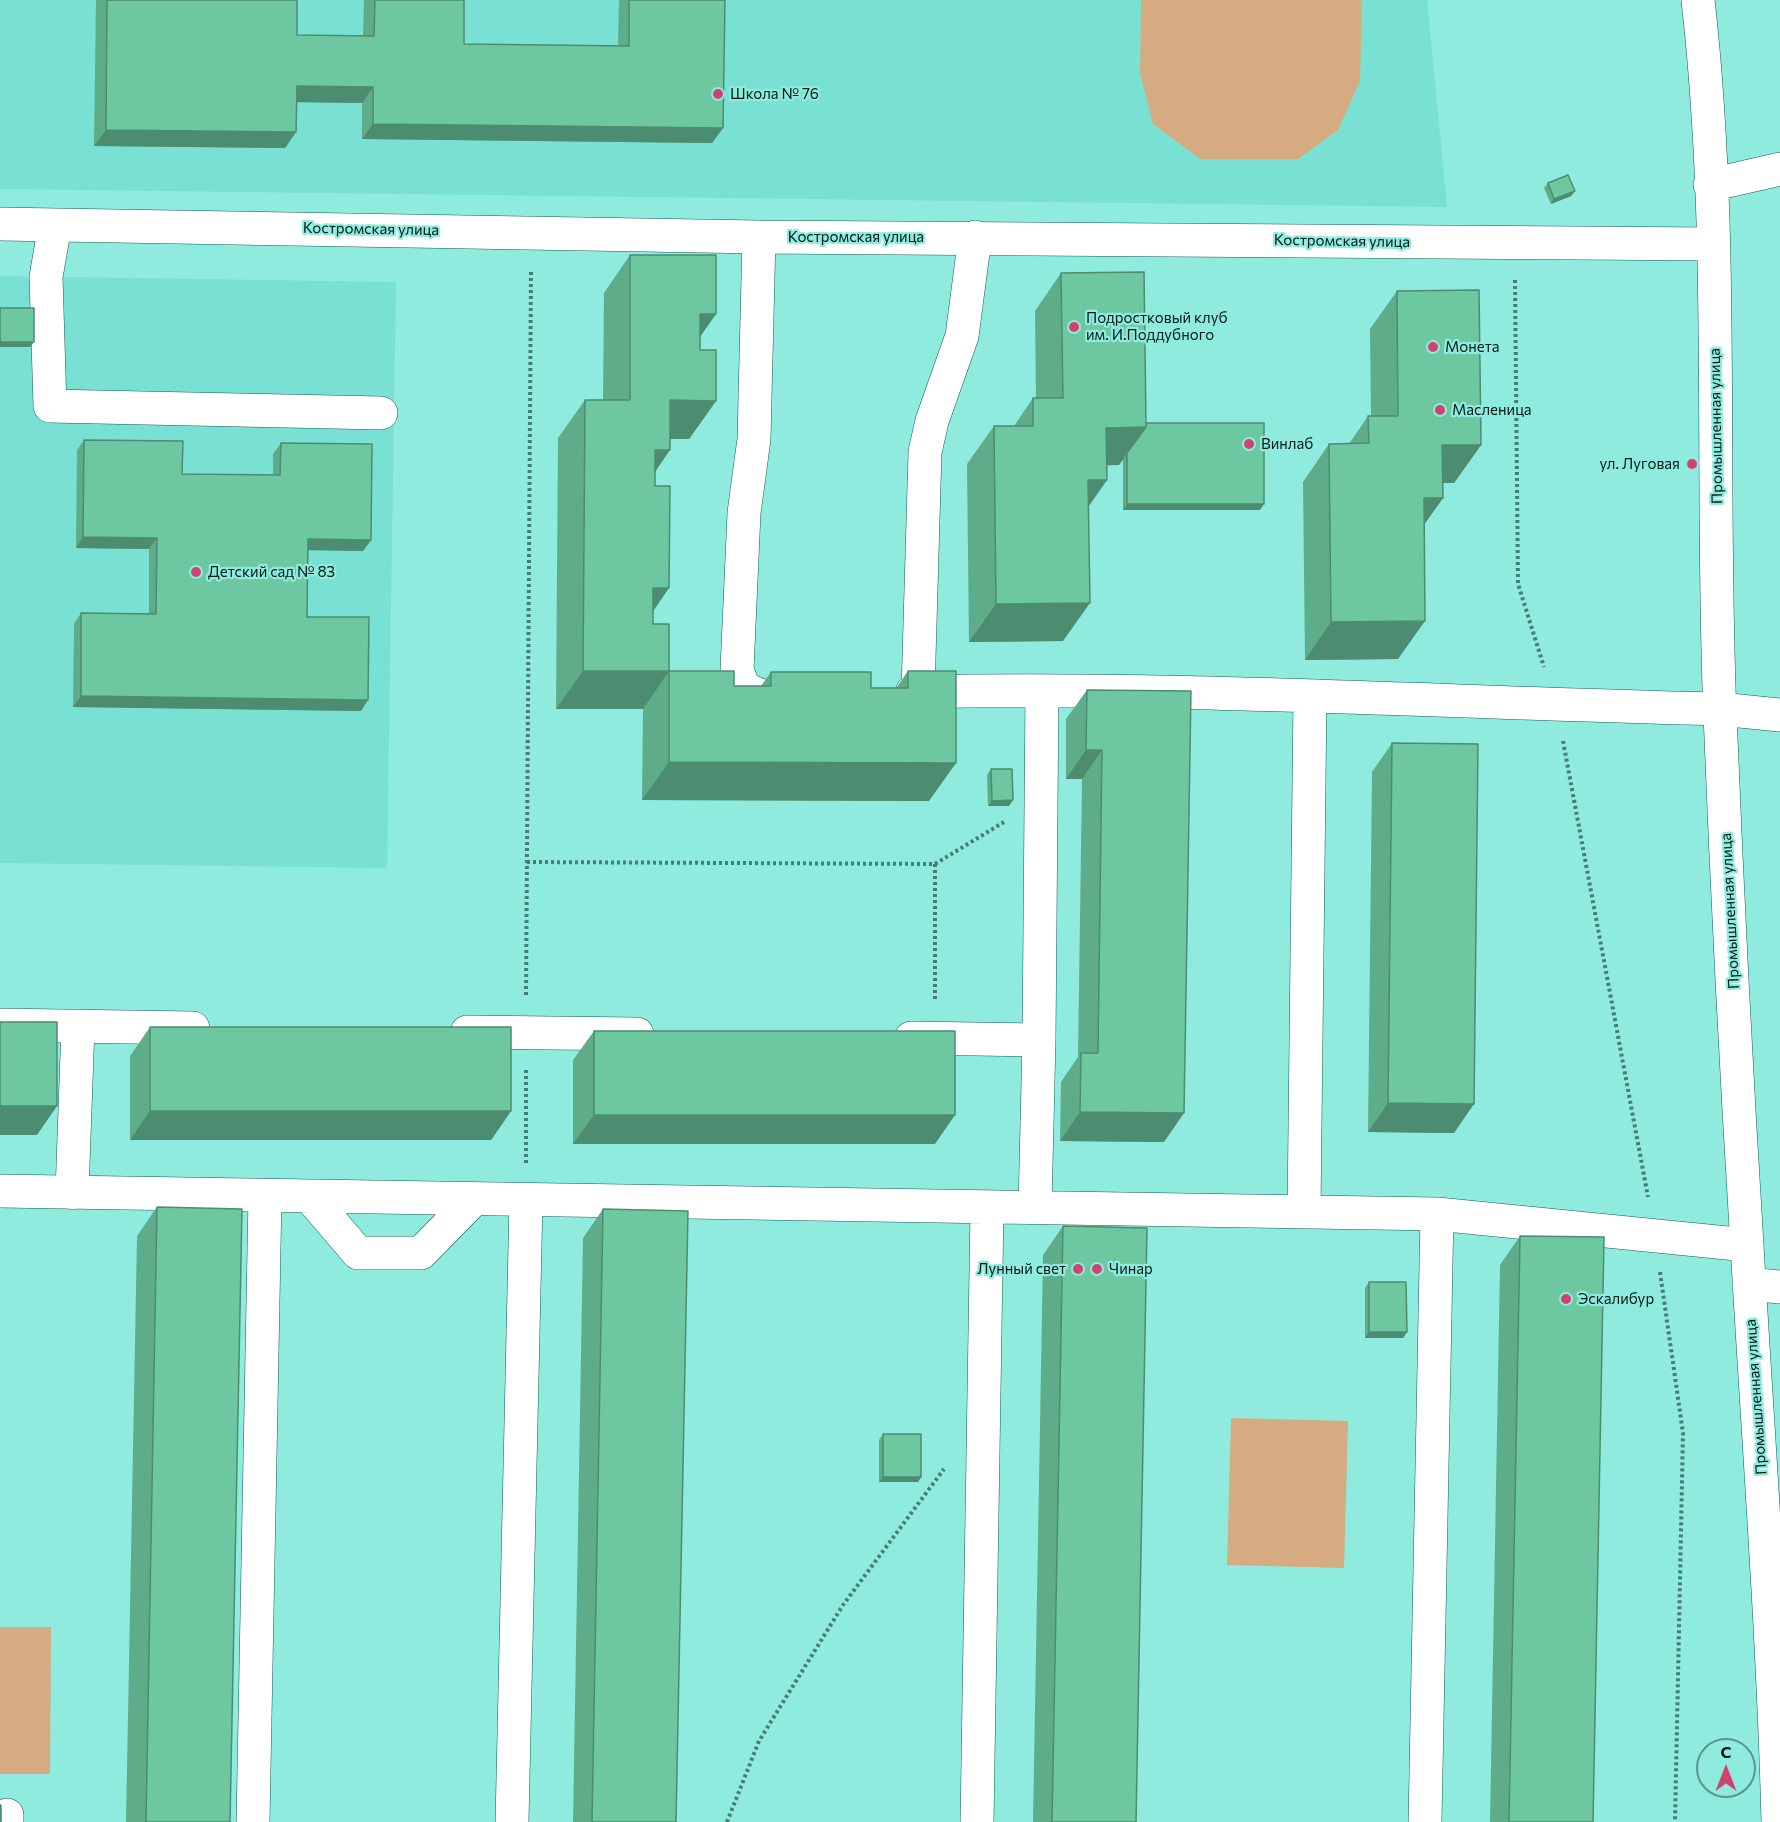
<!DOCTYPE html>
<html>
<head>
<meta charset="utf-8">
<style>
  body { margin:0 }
  #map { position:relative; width:1780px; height:1822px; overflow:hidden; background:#8febde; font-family:Commissioner,sans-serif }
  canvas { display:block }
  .north { position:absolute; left:1696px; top:1738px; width:60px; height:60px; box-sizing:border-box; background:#8febde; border:2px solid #56978e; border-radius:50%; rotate:0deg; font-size:16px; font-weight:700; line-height:24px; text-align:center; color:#001916 }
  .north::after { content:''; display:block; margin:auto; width:21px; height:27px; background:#d04371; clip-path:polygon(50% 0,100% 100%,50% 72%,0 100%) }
</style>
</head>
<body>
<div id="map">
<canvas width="1780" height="1822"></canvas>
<div class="north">С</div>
</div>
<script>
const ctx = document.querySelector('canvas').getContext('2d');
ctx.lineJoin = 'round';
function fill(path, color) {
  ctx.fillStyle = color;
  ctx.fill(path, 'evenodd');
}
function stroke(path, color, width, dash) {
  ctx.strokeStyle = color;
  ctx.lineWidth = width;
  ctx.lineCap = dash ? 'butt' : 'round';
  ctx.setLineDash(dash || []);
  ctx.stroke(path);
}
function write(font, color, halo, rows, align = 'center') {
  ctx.font = font + ' Commissioner,sans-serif';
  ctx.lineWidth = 4.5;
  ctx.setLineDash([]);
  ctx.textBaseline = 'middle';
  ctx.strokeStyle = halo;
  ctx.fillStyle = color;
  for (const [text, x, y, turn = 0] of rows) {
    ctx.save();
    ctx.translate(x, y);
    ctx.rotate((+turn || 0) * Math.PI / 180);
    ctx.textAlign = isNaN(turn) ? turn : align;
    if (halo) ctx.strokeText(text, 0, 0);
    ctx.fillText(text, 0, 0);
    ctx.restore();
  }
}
const built = new Path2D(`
  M0,0H1427L1447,207L0,189Z
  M0,276L396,282L387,868L0,863Z`);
const green = new Path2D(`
  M1141,0H1362L1360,81L1338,130L1298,159H1200L1153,124L1140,73Z
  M1231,1418L1348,1421L1344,1568L1227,1565Z
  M0,1627H51L50,1774H0Z`);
const path = new Path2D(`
  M1515,280L1518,584L1544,667
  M1563,741L1648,1197
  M527,862L935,864L1004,822
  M935,864V1002
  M526,995L531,271
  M526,1163V1069
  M1660,1272L1683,1433L1675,1822
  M727,1822L759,1741L843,1605L944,1469`);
const minor = new Path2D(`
  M1698,0C1725,237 1710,477 1720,714C1727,891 1736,1069 1747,1245C1758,1438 1773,1630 1778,1822
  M1710,185L1780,169
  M0,224L759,237L1713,244
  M55,225L46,277L50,406L381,413
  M759,237L754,439L744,513L737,670L744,688L761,696L786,695
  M912,692C1181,686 1451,703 1720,709L1780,715
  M918,692L925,452L932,421L962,336L975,237
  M0,1025L193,1028
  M467,1032L637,1034
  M911,1038L1039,1040L1035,1208
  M1039,1040L1042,691
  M0,1191L1437,1214L1747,1245
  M72,1193L78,1026
  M311,1198L358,1253H421L472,1201
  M1304,1212L1310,697
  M1749,1284L1780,1287
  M7,1822V1815
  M253,1822L265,1197
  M512,1822L526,1201
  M977,1822L987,1208
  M1425,1822L1437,1214`);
const wall = new Path2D(`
  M96,0H297V35L363,36L364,0H464V44L618,46L619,0H725L723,128L712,143L362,139V103L296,102V132L285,148L94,146Z
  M1548,183L1575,191L1571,196L1551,204L1544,188Z
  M630,255L716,314L700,337V350L716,401L689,439H670L655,473L653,624L669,671L734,686H761L771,672L871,688H896L908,671L929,801L642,800L643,709H556L558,438L585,400H603L604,293Z
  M1061,273L1146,423L1260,510H1123V459L1119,465H1107V480L1089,506L1063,641L969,642L967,464L994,426H1014L1033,398H1036L1035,311Z
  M1397,291L1481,445L1454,483H1442L1443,498L1424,525L1398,659L1305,660L1303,482L1329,444H1349L1368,416H1371L1370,329Z
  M84,440L182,474L273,475V454L281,443L371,540L363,551L308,550L307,617L361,711L73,707L74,624L81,613L149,614V549L76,548L77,450Z
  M1087,690L1191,691L1164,1142L1060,1141L1061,1082L1078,1057L1082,779H1066V719Z
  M1392,743L1454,1133L1368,1132L1372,772Z
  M991,769L1009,806H988L987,775Z
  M150,1027L511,1111L491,1140H130V1056Z
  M594,1031L935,1144H573V1060Z
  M157,1207L230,1822H126L137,1236Z
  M603,1209L676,1822H573L583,1238Z
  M1063,1226L1136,1822H1033L1043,1255Z
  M1520,1236L1593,1822H1490L1500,1265Z
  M1369,1282L1407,1332L1403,1338H1365V1288Z
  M883,1434L921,1477L918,1482H879V1440Z`);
const shadedWall = new Path2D(`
  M297,86L373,87L362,103L285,102Z
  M373,124L723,128L712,143L362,139Z
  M106,130L296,132L285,148L94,146Z
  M1575,191L1571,196L1551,204L1554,199Z
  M700,314H716L689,352Z
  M0,342H34L30,347H0Z
  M670,400L716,401L689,439H644Z
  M1146,427L1119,465L1080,466L1106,428Z
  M1442,445H1481L1454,483H1415Z
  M655,450H670L644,488Z
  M1088,480H1107L1080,518Z
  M1424,498H1443L1416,536Z
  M1127,504H1264L1260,510H1123Z
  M83,537L157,538L149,549L76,548Z
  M308,539L371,540L363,551L301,550Z
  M653,588H669L643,626Z
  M1090,603L1063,641L969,642L996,604Z
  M1425,621L1398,659L1305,660L1331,622Z
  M583,671H669L643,709H556Z
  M81,696L368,700L361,711L73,707Z
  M1086,750H1102L1082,779H1066Z
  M669,762L956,763L929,801L642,800Z
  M1013,800L1009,806H988L992,801Z
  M1388,1103L1474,1104L1454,1133L1368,1132Z
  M0,1106H57L37,1135H0Z
  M150,1111H511L491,1140H130Z
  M1080,1112L1184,1113L1164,1142L1060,1141Z
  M594,1115H955L935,1144H573Z
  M1369,1332H1407L1403,1338H1365Z
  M883,1477H921L918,1482H879Z`);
const building = new Path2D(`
  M107,0H297V35L374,36L375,0H464V44L629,46V0H725L723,128L373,124V87L297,86L296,132L106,130Z
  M1568,175L1575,191L1554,199L1548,183Z
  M630,255H716V314H700V350H716V401L670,400V450H655V486H670L669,588H653V624H669V671H583L585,400H630Z
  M1144,272L1146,427L1106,428L1107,480H1088L1090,603L996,604L994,426H1033V398H1063L1061,273Z
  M1479,290L1481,445H1442L1443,498H1424L1425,621L1331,622L1329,444L1369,443L1368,416H1398L1397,291Z
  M0,308H34V342H0Z
  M1146,423H1264V504H1127V453L1146,427Z
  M84,440L183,441L182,474L280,475L281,443L372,444L371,540L308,539L307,617H369L368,700L81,696V613L156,614L157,538L83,537Z
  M669,671H734V686H771V672H871V688H908V671H956V763L669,762Z
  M1087,690L1191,691L1184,1113L1080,1112L1081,1053H1098L1102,750H1086Z
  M1392,743L1478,744L1474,1104L1388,1103Z
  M991,769H1012L1013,800L992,801Z
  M0,1022H57V1106H0Z
  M150,1027H511V1111H150Z
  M594,1031H955V1115H594Z
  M157,1207L242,1209L230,1822H146Z
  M603,1209L688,1211L676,1822H592Z
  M1063,1226L1147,1228L1136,1822H1052Z
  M1520,1236L1604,1237L1593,1822H1509Z
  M1369,1282H1406L1407,1332H1369Z
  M883,1434H921V1477H883Z
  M0,1805H1V1822H0Z`);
const markers = [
  [718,94,6,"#d04371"],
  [1074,327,6,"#d04371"],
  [1433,347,6,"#d04371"],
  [1440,410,6,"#d04371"],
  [1249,444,6,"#d04371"],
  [1692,464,6,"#d04371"],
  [196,572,6,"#d04371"],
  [1078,1269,6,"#d04371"],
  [1097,1269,6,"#d04371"],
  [1566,1299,6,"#d04371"]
];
const poiNames = [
  ["Школа № 76",730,94],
  ["Подростковый клуб",1086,318],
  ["им. И.Поддубного",1086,335],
  ["Монета",1445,347],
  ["Масленица",1452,410],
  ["Винлаб",1261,444],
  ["ул. Луговая",1680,464,"right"],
  ["Детский сад № 83",208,572],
  ["Лунный свет",1066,1269,"right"],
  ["Чинар",1109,1269],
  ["Эскалибур",1578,1299]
];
const streetNames = [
  ["Костромская улица",371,229,1],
  ["Костромская улица",856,237],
  ["Костромская улица",1342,241,1],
  ["Промышленная улица",1716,426,-91],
  ["Промышленная улица",1730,911,-93],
  ["Промышленная улица",1756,1397,-94]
];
fill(built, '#78e1d3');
fill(green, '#d7ab82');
stroke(minor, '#0e5d56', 34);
stroke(path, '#457e76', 4, [3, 3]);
stroke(minor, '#fff', 33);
fill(wall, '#5eac8a');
fill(shadedWall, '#4c8c71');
fill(building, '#6dc8a1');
stroke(building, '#4c8c71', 1.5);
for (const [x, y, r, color] of markers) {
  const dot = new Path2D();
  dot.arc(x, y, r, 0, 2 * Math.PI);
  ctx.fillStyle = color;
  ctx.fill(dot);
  stroke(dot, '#8febde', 2);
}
write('15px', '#001916', '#8febde', poiNames, 'left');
write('15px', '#001916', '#8febde', streetNames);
</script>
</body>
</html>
